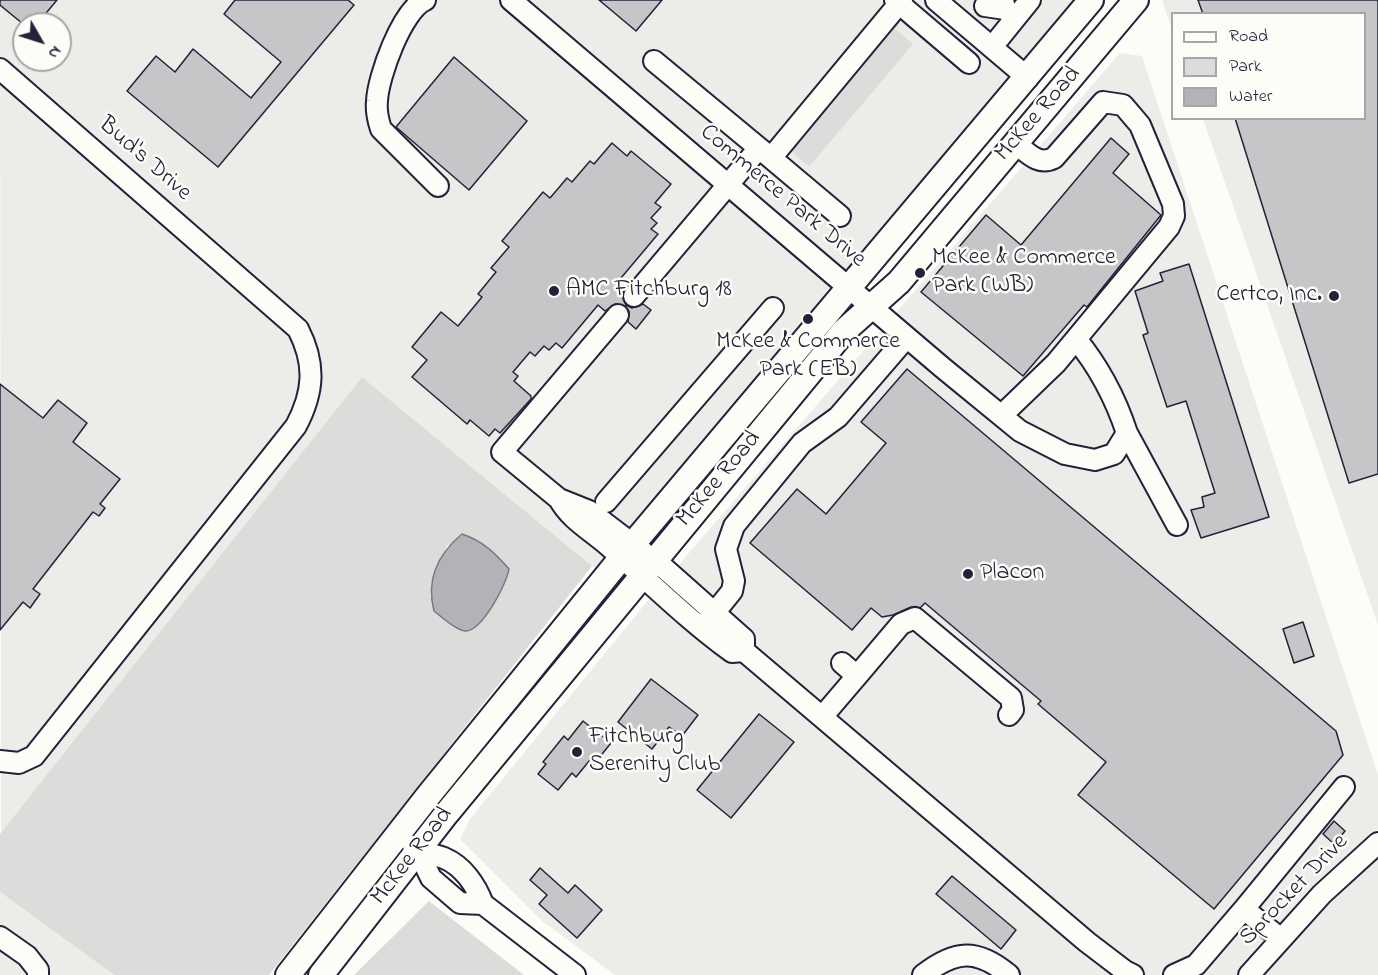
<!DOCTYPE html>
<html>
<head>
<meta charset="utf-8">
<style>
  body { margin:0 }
  #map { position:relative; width:1378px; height:975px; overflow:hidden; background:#fdfcf7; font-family:"Indie Flower",sans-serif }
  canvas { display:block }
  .legend { position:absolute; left:1171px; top:12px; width:195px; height:108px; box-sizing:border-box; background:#fdfcf7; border:2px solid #a5a5ac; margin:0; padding:8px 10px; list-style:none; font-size:18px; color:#22223b }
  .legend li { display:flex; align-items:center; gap:12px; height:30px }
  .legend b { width:30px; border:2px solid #a5a5ac }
  .north { position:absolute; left:12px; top:12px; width:60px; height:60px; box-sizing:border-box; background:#fdfcf7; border:2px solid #a5a5ac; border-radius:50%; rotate:129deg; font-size:16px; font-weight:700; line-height:24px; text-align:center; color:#22223b }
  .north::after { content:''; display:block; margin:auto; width:21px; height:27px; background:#22223b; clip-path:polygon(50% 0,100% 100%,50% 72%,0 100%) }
</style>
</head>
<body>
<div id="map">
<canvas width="1378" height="975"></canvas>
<ul class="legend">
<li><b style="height:8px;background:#fdfcf7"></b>Road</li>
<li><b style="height:16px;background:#dddcdb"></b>Park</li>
<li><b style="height:16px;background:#b2b2b7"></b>Water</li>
</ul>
<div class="north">N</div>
</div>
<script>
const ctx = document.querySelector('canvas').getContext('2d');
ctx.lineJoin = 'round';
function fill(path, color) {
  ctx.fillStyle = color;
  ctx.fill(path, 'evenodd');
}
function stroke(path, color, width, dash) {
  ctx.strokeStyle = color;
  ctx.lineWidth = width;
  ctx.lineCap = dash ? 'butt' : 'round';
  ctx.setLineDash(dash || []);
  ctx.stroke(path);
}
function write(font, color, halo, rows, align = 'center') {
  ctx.font = font + ' "Indie Flower",sans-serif';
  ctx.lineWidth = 5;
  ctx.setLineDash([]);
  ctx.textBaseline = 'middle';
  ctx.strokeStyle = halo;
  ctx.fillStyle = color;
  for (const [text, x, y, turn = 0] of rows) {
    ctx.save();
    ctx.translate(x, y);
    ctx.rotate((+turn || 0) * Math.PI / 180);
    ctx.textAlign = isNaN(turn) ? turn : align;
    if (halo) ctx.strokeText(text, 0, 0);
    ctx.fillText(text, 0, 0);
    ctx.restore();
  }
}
const built = new Path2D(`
  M0,0H1082L597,570L362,377L1,835ZM24,24H60V60H24Z
  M1162,0H1378V625L1203,119L1364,118V14H1172V30Z
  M1120,53L1142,56L1378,775V975H615L541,920L460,839L470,819L646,603Z
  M0,892L114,975H0Z`);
const green = new Path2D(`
  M897,20L900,23L895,29L913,44L809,167L791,151L784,159L785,150Z
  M362,377L592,566L269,975H114L0,892V834ZM476,539L489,548L509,569L430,597L434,570L447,546Z
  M429,901L524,975H354Z`);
const water = new Path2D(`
  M462,534C483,541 495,553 509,569C507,583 482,632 465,631C455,630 442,617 434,611C426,580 438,554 462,534Z`);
const building = new Path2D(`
  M0,0H57L37,24H23L0,5Z
  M235,0H348L354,5L218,167L127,91L156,56L175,72L193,49L251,98L281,62L224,14Z
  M599,0H662L636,31Z
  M1198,0H1378V474L1349,483L1235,118H1365V14H1203Z
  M454,57L527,121L469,190L396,127Z
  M1111,138L1129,154L1113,173L1161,215L1087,307L1084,305L1023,376L921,292L986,215L1021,245Z
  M612,143L627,156L631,151L671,184L655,203L661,207L651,218L657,223L651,229L658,234L621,278L628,284L622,294L626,305L632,308L643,304L651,310L636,329L628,322L629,312L625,306L615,304L605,311L598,305L562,348L556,343L549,350L544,346L535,356L530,352L513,372L518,376L514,381L531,396V399L500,433L495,429L489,436L470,420L467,424L412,377L427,360L412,347L441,312L458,326L482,297L478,294L496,272L491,268L509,247L502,241L543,192L550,198L567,178L572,182L590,161L594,164Z
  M1189,264L1269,517L1201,538L1191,510L1204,507L1202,497L1215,493L1186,401L1167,407L1143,335L1148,333L1135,291L1163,281L1160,273Z
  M907,369L1336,731L1343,755L1214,909L1078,795L1106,762L1038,704L1041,701L925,603L920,608L911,607L893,615L882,617L871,608L852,630L750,543L797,489L826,514L886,443L861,422Z
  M0,384L43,418L58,400L87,423L73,442L120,479L100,504L105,508L99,516L93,512L33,589L40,594L30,608L23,602L0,630Z
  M1303,622L1314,656L1294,663L1283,629Z
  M651,679L698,715L682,736L669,727L652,749L618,722Z
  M759,714L794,742L731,818L697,790Z
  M583,721L611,743L594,764L590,760L576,777L572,773L558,790L538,774L546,764L543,762L564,736L568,740Z
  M1334,821L1345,831L1334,844L1323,834Z
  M540,868L568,893L575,885L602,910L577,938L539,904L547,895L530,880Z
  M952,876L1016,930L1001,949L936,894Z`);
const minor = new Path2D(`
  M425,0C402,10 378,77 377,101C376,110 378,120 381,129L438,186
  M511,0L943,368L1020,431L1065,454L1095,460L1114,454L1127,433C1115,397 1100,368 1076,339
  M895,0L969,63
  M936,0L1028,78
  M1003,0L1005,9L1015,18
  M985,6L1005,9
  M992,47L1030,0
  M654,61L759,148
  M0,69L298,329C316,364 314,392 296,426L34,756L19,763L0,761
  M771,158L840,216
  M634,296L759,148L771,158L902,0
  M618,315L502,452L559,499L589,511L664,568L744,639V651
  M1002,415L1056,363L1169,227L1174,216L1173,204L1140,125L1123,105L1103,102L1054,158C1038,166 1028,153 1015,143
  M1127,433L1177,525
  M559,499C571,521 594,532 612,549C652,584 689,621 732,652L744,651L1087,942L1125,971L1133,975
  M606,502L773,308
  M707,622L732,591L734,581L726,549L734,526L802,443L838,417L906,338
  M857,676L901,624L915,618L1011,698L1013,710L1009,715
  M822,717L857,676L842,663
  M413,846C422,853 433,854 444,858C463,866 476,885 483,904
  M418,851L431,878L460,903L483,904L575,975
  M1244,909L1344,787
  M0,937L27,956L38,970V975
  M923,975C955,950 977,948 1009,975
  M1174,975L1196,965L1244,909L1281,939
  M1249,975L1322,894L1378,843`);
const major = new Path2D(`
  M288,975L428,796L622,557L1091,0
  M321,975L447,813L844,331L899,282L1136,0`);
const markers = [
  [920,273,6,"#22223b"],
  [554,291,6,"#22223b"],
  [1334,296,6,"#22223b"],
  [808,319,6,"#22223b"],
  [968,574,6,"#22223b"],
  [577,752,6,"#22223b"]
];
const streetNames = [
  ["McKee Road",1039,115,-49],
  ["Bud's Drive",144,160,41],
  ["Commerce Park Drive",782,197,40],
  ["McKee Road",720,480,-50],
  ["McKee Road",413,857,-52],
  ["Sprocket Drive",1295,891,-46]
];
const poiNames = [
  ["McKee & Commerce",932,259],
  ["Park (WB)",932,287],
  ["AMC Fitchburg 18",566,291],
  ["Certco, Inc.",1322,296,"right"],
  ["McKee & Commerce",808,343,"center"],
  ["Park (EB)",808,371,"center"],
  ["Placon",980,574],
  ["Fitchburg",589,738],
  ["Serenity Club",589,766]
];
fill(built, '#ecece9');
fill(green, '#dddcdb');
fill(water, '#b2b2b7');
stroke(water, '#787885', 1.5);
fill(building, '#c6c6c8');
stroke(building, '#22223b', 1.5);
stroke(minor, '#22223b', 24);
stroke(major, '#22223b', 28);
stroke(minor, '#fdfcf7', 20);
stroke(major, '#fdfcf7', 24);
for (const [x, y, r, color] of markers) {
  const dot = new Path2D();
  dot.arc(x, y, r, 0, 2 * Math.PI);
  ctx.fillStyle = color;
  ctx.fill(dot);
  stroke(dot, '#fdfcf7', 2);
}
write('24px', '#22223b', '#fdfcf7', streetNames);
write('24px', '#22223b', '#fdfcf7', poiNames, 'left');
</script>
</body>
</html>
